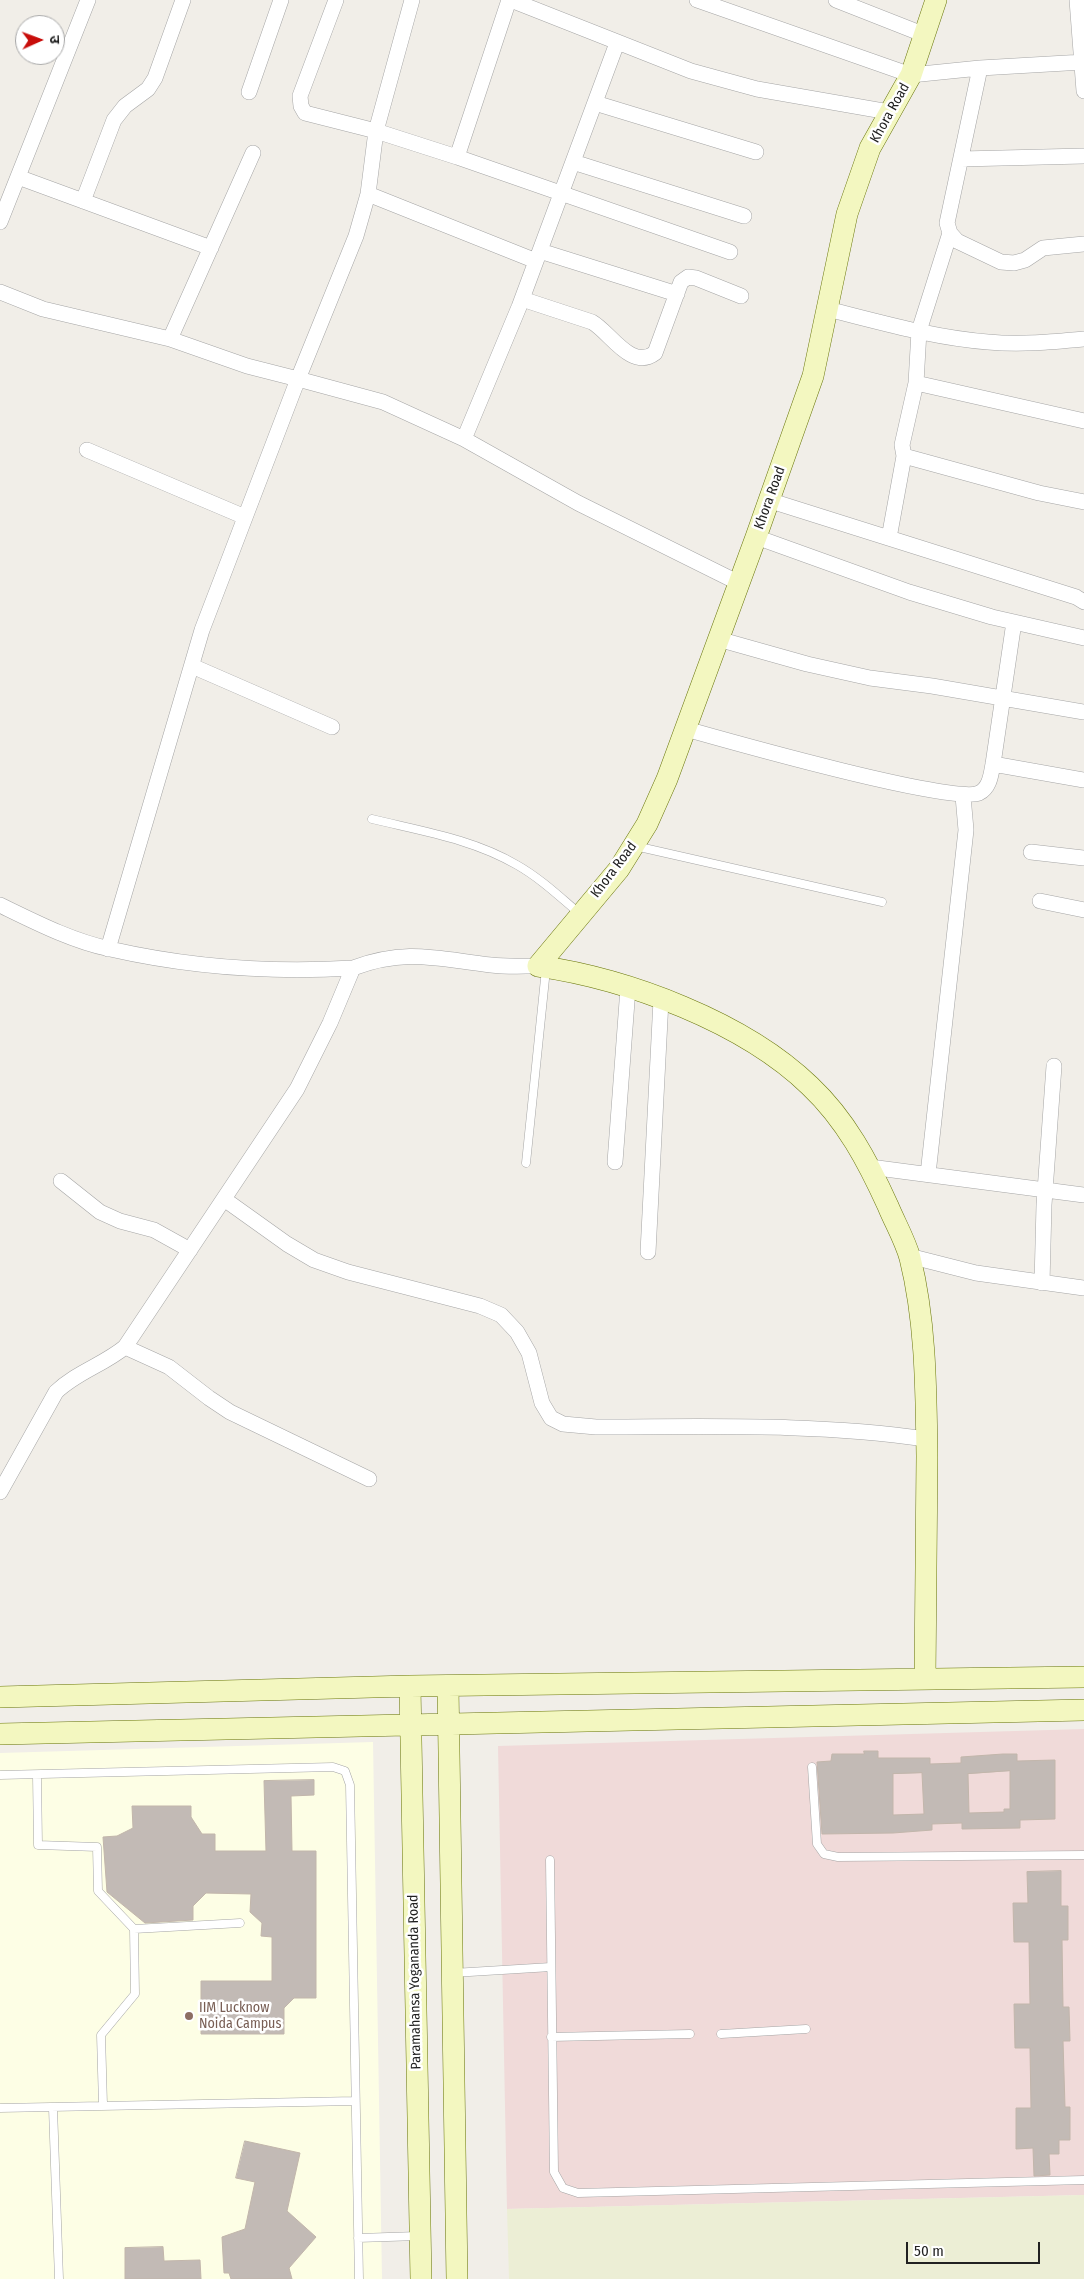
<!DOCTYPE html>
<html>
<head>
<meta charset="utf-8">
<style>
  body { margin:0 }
  #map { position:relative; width:1084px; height:2279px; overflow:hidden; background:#f1eee8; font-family:"Fira Sans Condensed","Noto Sans Devanagari",sans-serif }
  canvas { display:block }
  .north { position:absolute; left:15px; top:15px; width:50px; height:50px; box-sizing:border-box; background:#fff; border:1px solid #a6a6a6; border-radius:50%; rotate:88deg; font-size:14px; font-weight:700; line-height:20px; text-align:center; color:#212121 }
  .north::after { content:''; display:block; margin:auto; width:18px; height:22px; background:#c80d0a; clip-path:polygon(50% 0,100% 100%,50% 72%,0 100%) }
  .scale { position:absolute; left:906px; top:2242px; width:134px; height:22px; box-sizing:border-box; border:2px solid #212121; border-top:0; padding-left:6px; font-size:15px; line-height:18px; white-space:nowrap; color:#212121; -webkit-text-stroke:4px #fff; paint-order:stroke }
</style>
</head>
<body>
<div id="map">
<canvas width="1084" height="2279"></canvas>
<div class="north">उ</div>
<div class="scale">50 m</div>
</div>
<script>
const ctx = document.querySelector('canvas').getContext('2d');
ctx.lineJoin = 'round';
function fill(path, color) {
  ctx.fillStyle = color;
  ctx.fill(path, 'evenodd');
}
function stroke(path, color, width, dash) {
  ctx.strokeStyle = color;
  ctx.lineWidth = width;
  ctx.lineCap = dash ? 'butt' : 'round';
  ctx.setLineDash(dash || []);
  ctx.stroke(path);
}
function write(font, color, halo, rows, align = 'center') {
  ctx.font = font + ' "Fira Sans Condensed",sans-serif';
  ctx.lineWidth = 5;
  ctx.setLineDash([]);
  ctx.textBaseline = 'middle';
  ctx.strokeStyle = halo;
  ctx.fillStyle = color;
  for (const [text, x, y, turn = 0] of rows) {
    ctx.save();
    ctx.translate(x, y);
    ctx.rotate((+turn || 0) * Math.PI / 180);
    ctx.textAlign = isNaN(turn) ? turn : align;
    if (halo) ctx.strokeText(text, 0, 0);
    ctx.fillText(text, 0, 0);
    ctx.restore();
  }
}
const commercial = new Path2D(`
  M1084,1729V2195L507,2209L498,1746Z`);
const education = new Path2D(`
  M373,1742L382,2279H0V1753Z`);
const farmland = new Path2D(`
  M1084,2195V2279H509L507,2209Z`);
const building = new Path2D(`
  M864,1751H878V1758H930V1764L961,1763V1757L1003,1754H1017V1761L1055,1760V1819L1020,1820V1828L962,1829V1823L932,1824V1830L893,1833L822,1834L817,1762L831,1761L832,1754H864ZM1010,1771V1809H1004V1812L969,1813L968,1774ZM922,1773L924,1814L893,1815V1774Z
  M314,1780V1795L291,1796L292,1851H316V1998H294L284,2008V2034H201V1981H272V1937L261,1936L262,1923L250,1912L251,1894L206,1893L193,1906V1920L145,1923L107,1892L103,1837L117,1836L133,1828L132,1806H191V1817L202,1834H215V1851H266L264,1781Z
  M1061,1871V1906H1068V1940H1062L1063,2007H1069L1070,2041H1063L1065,2107H1070V2140H1059V2154H1049L1050,2175L1034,2176L1033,2148L1016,2149V2108H1031L1030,2048H1015L1014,2004H1030L1029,1942H1014L1013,1903H1028L1027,1872Z
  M245,2141L300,2153L287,2211L316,2237L289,2268L292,2279H231L229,2273H224L222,2237L245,2229L255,2182L236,2178Z
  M163,2247L164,2261L200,2260L201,2279H125V2248Z`);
const lane = new Path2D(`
  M372,819C421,831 473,839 517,865C540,878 560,897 580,914
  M635,846L882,902
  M526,1163L546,969
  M812,1767L817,1844L824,1854L838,1857L1084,1855
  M0,1775L333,1767L345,1771L350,1785L359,2279
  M37,1775L38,1845L97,1847L98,1891L134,1929L135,1994L101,2035L103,2105
  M550,1860L554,2172L563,2188L578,2193L1084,2180
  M134,1929L240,1923
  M453,1973L551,1967
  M721,2034L806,2029
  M551,2037L690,2034
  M0,2108L355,2101
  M53,2108L59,2279
  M358,2238L418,2236`);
const street = new Path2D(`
  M336,0L300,96L301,106L305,113L376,131L412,0
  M511,0L691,71L757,89L889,112
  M697,0L911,75L980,68L1084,62
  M836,0L925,35
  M1077,0L1084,91
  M980,68L947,223L950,233L957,241L1001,262L1014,263L1025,260L1043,248L1084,244
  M249,92L281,0
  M595,103L756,152
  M457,157L730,252
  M961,159L1084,156
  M573,162L744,216
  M18,177L211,248
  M368,194L536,261
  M83,201L114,120L125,106L148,89L155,78L183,0
  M0,222L88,0
  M540,251L677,294
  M0,292L43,309L170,339L247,366L298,379L356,236L368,194L376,131L457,157L509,0
  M522,299L592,322C610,332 631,371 655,353L681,282L688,277L696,278L741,296
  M827,309C880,322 934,338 988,342C1020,345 1052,342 1084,339
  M170,339L253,153
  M916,383L1084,421
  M464,439L519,307L617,43
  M87,450L245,517
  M904,456L1039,493L1084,502
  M768,500L1076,597L1084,602
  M756,537L909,592L992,617L1084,638
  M889,538L904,456L902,445L916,383L919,331L950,233
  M718,639L807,664L870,678L932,686L1084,712
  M192,666L332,727
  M686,729C725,740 955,805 979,793C990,788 991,774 993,764L1014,622
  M993,764L1084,780
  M1031,852L1084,858
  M1040,901L1084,910
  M0,905C35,922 72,941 110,949C189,967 272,973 353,968
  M108,949L202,630L298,379L383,402L464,439L578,503L739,583
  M615,1162L628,988
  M870,1167L1084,1195
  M928,1174L966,830L963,796
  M61,1181L100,1212L120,1221L154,1230L190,1250
  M224,1199L287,1244L314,1260L348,1272L480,1306L501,1315L517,1332L529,1353L542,1403L551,1418L563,1424L596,1427C707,1427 817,1423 926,1439
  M648,1252L661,1000
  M909,1256L976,1273L1084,1288
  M1042,1283L1044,1205L1054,1066
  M125,1347L169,1367L209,1398L230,1412L369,1479
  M0,1492L56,1392C77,1372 103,1365 125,1347L297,1089L330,1023L353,968C407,948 437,959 491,965C506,967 522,966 538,966`);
const secondary = new Path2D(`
  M538,966L619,869L647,824L667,779L756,537L813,376L847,214L870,148L911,75L936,0
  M538,966C628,979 744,1022 810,1086C846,1120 868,1162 888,1206C895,1223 905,1240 910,1258C926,1322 926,1390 927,1456C927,1531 926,1605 925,1679
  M410,1686L421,2279
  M448,1686L457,2279
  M0,1697L410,1686L1084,1677
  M0,1734L1084,1710`);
const markers = [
  [189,2016,5,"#8d6e63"]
];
const streetNames = [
  ["Khora Road",890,113,-61],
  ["Khora Road",770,498,-70],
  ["Khora Road",614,870,-53],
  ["Paramahansa Yogananda Road",415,1982,-91]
];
const educationNames = [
  ["IIM Lucknow",199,2008],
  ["Noida Campus",199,2024]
];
fill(commercial, '#f0dad9');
fill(education, '#fdfee5');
fill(farmland, '#eceed5');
fill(building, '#c2bab5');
stroke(building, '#c2b6ab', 1);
stroke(lane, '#a5a5a5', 9);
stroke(street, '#a5a5a5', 16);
stroke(secondary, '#69760b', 22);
stroke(lane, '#fff', 8);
stroke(street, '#fff', 15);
stroke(secondary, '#f3f7c0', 21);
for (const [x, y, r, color] of markers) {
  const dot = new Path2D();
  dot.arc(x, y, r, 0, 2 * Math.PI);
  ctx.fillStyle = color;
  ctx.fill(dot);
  stroke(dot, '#fff', 2);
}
write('14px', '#212121', '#fff', streetNames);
write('14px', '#785e54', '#fff', educationNames, 'left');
</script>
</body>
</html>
